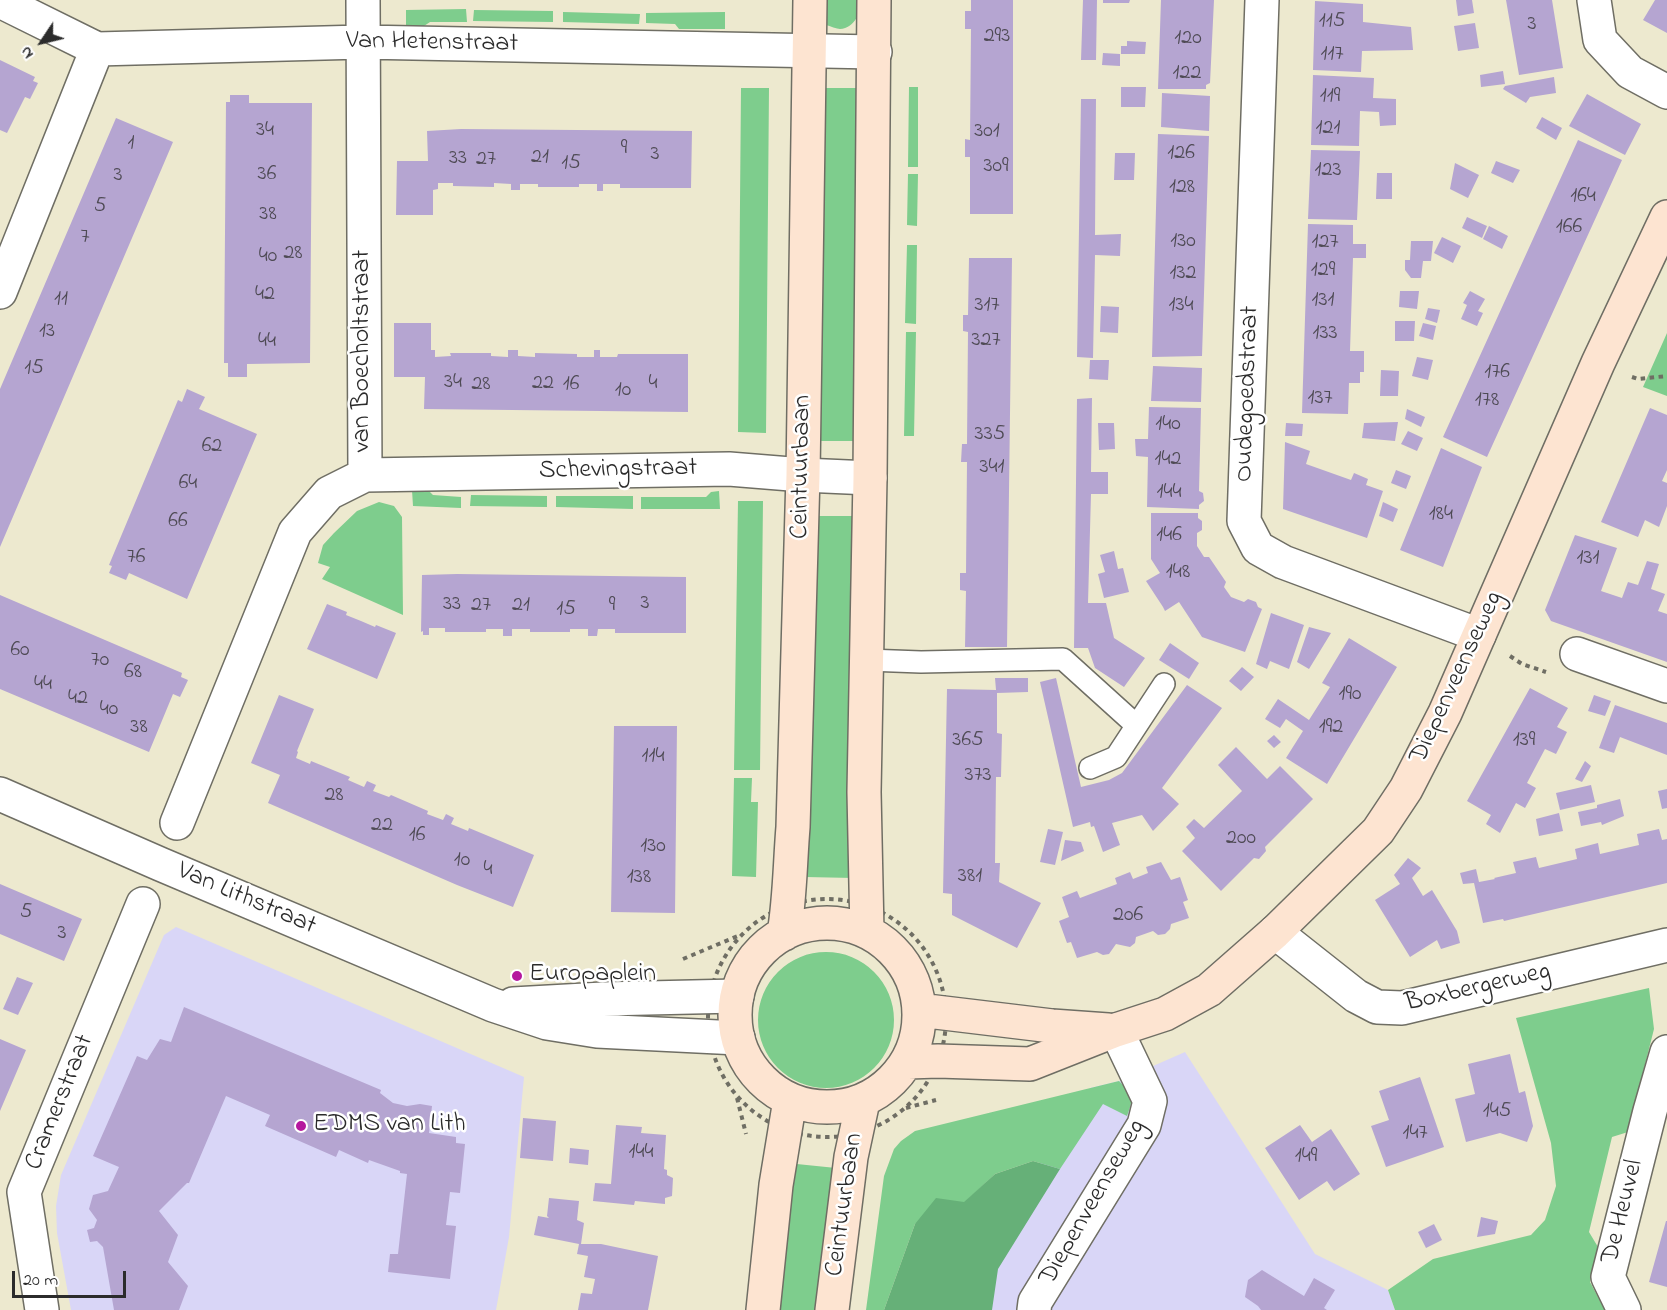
<!DOCTYPE html>
<html>
<head>
<meta charset="utf-8">
<style>
  body { margin:0 }
  #map { position:relative; width:1667px; height:1310px; overflow:hidden; background:#ede9cf; font-family:"Indie Flower",sans-serif }
  canvas { display:block }
  .north { position:absolute; left:12px; top:12px; width:60px; height:60px; -webkit-text-stroke:4px #fff; paint-order:stroke; rotate:235deg; font-size:16px; font-weight:700; line-height:24px; text-align:center; color:#2b2b2b }
  .north::after { content:''; display:block; margin:auto; width:21px; height:27px; background:#2b2b2b; clip-path:polygon(50% 0,100% 100%,50% 72%,0 100%) }
  .scale { position:absolute; left:12px; top:1271px; width:114px; height:27px; box-sizing:border-box; border:3px solid #2b2b2b; border-top:0; padding-left:8px; font-size:18px; line-height:21px; white-space:nowrap; color:#2b2b2b; -webkit-text-stroke:4px #fff; paint-order:stroke }
</style>
</head>
<body>
<div id="map">
<canvas width="1667" height="1310"></canvas>
<div class="north">N</div>
<div class="scale">20 m</div>
</div>
<script>
const ctx = document.querySelector('canvas').getContext('2d');
ctx.lineJoin = 'round';
function fill(path, color) {
  ctx.fillStyle = color;
  ctx.fill(path, 'evenodd');
}
function stroke(path, color, width, dash) {
  ctx.strokeStyle = color;
  ctx.lineWidth = width;
  ctx.lineCap = dash ? 'butt' : 'round';
  ctx.setLineDash(dash || []);
  ctx.stroke(path);
}
function write(font, color, halo, rows, align = 'center') {
  ctx.font = font + ' "Indie Flower",sans-serif';
  ctx.lineWidth = 5;
  ctx.setLineDash([]);
  ctx.textBaseline = 'middle';
  ctx.strokeStyle = halo;
  ctx.fillStyle = color;
  for (const [text, x, y, turn = 0] of rows) {
    ctx.save();
    ctx.translate(x, y);
    ctx.rotate((+turn || 0) * Math.PI / 180);
    ctx.textAlign = isNaN(turn) ? turn : align;
    if (halo) ctx.strokeText(text, 0, 0);
    ctx.fillText(text, 0, 0);
    ctx.restore();
  }
}
const built = new Path2D(`
  M176,927L524,1077L509,1237L496,1310H71L57,1233L56,1206L61,1175L164,935Z
  M1185,1052L1315,1254L1388,1290L1395,1310H944L1090,1088L1119,1081Z`);
const green = new Path2D(`
  M816,0H861C861,12 855,28 840,29C837,29 830,26 826,25Z
  M466,9L467,22H430L424,26L406,27V10Z
  M474,10L553,11V22L473,21Z
  M563,12L640,14L639,24L563,22Z
  M725,12V29H679L675,24L646,23V13Z
  M909,87H918V167H908Z
  M741,88H769L766,433L738,432Z
  M816,88H865L860,441H810Z
  M908,174H918L917,226L907,225Z
  M907,245H917L916,324L905,323Z
  M906,332H916L914,436H904Z
  M1667,333V396L1643,387Z
  M427,489L433,495L461,497V508L413,506L412,490Z
  M719,491L720,509H641V497H706L711,492Z
  M471,495L547,496V507L470,506Z
  M556,496H633V509L556,507Z
  M738,501H763L760,770H734Z
  M379,502L394,506L402,517L403,615L322,579L330,567L318,563L323,545L334,533L357,511Z
  M809,516H859L854,878L805,877Z
  M734,778H752L751,802H758L756,877L732,876Z
  M758 1020a68 68 0 1 1 136 0a68 68 0 1 1-136 0Z
  M1649,988L1654,1029L1628,1132L1612,1137L1589,1232L1598,1247L1590,1282L1605,1310H1395L1388,1290L1433,1259L1531,1235L1545,1220L1556,1186L1551,1143L1516,1018Z
  M1119,1081C1133,1095 1134,1098 1127,1116L1103,1104L1060,1169L1033,1161L995,1174L964,1203L915,1224L884,1310H866L884,1176L894,1149L901,1141L915,1131Z
  M787,1163L836,1168L820,1310H772Z`);
const forest = new Path2D(`
  M1033,1161L1060,1169L998,1269L992,1310H884L915,1224L936,1198L964,1202L995,1174Z`);
const building = new Path2D(`
  M971,0H1013V214H970V157H965V139L970,140L971,29H965V11H971Z
  M1083,0H1097L1096,60H1081Z
  M1103,0H1130L1129,3H1103Z
  M1161,0H1214L1210,83L1206,85V89H1158Z
  M1456,0H1472L1474,13L1458,16Z
  M1506,0H1552L1563,68L1519,75Z
  M1655,0H1667V33L1643,20Z
  M1315,1L1363,4V22L1411,27L1413,50L1362,51L1361,72L1313,70Z
  M1475,23L1479,48L1458,51L1454,26Z
  M1127,41L1146,42L1145,54H1121V46H1127Z
  M1103,53L1120,54V66L1102,65Z
  M0,60L35,77L33,81L38,83L30,99L25,97L7,133L0,130Z
  M1503,71L1505,84L1481,87L1480,75Z
  M1313,75L1374,78L1373,98L1396,99V125L1380,126L1379,112L1360,111L1359,146L1311,145Z
  M1554,77L1556,93L1530,97L1526,103L1503,89L1505,86Z
  M1121,87H1146L1145,107H1121Z
  M1162,93L1210,96L1209,131L1161,127Z
  M1587,94L1641,124L1625,155L1569,126Z
  M230,95H249V103H312L310,363L247,364V377H228V363H224L226,102H230Z
  M1081,99H1096L1095,235L1121,234L1120,256L1095,255L1093,358L1077,357Z
  M1542,117L1562,128L1556,140L1536,128Z
  M116,118L173,142L0,547V389Z
  M461,129L692,131L691,188H620V184H603V191H597V184H579V187H538V184H520V190H511V184L494,183V187L453,186V183H438V189L433,190V215H396L397,161H428L427,131Z
  M1158,134L1209,136L1202,356L1152,357Z
  M1578,140L1622,160L1487,457L1443,437Z
  M1311,150L1360,151L1357,220L1308,219Z
  M1115,153H1135L1134,180H1114Z
  M1496,161L1520,170L1513,183L1491,173Z
  M1455,163L1479,175L1468,198L1450,189Z
  M1377,173H1392V199H1376Z
  M1467,217L1487,226L1482,238L1462,228Z
  M1308,224L1353,225V244H1366V258H1353L1350,351H1364V372H1360V383H1349L1348,414L1302,413Z
  M1489,226L1508,236L1502,249L1483,239Z
  M1442,237L1461,246L1453,263L1434,253Z
  M1411,241H1433L1431,261H1423L1421,278H1411L1405,270V260H1410Z
  M969,258H1012L1007,647H965L966,591L960,590V573H966L967,462H961L962,444H967L968,332L963,331V315H968Z
  M1400,291H1419L1417,309L1399,307Z
  M1470,291L1485,299L1478,311L1483,313L1477,326L1461,319L1467,305L1463,303Z
  M1101,306L1119,307L1118,333L1100,332Z
  M1428,308L1440,310L1437,323L1425,319Z
  M1395,321H1415L1414,341H1395Z
  M394,323H431V350H435V357L451,356L450,353H491V356L508,357V350H518V356L535,357V353L577,354V357H594V350H600V357H617L618,354H688V412L424,409L425,377H394Z
  M1423,323L1436,326L1433,340L1419,336Z
  M1417,357L1433,360L1428,380L1412,376Z
  M1090,360H1109L1108,380L1089,379Z
  M1153,366L1202,368L1201,402L1151,401Z
  M1381,370L1399,371L1398,396H1380Z
  M187,389L205,397L199,409L257,434L187,599L129,573L126,580L109,573L112,566L109,565L178,400L182,402Z
  M1092,398L1091,472H1108V494H1091L1088,603H1106L1114,638L1145,658L1124,687L1095,668L1088,648H1074L1077,399Z
  M1149,407L1201,408L1199,491L1203,493L1204,501L1199,505V509L1147,507L1148,457L1136,456L1135,439H1148Z
  M1650,408L1667,415V470L1662,481L1667,483V506L1659,527L1645,520L1638,537L1601,522Z
  M1407,409L1425,417L1421,427L1405,419Z
  M1398,422L1395,441L1362,438L1364,423Z
  M1098,423H1114L1115,449L1099,450Z
  M1286,423L1303,424L1302,436H1285Z
  M1408,431L1423,438L1417,451L1401,444Z
  M1285,442L1310,451L1306,464L1351,480L1354,473L1368,479L1366,485L1383,491L1367,538L1283,509Z
  M1441,448L1482,467L1443,567L1400,550Z
  M1396,470L1411,476L1406,489L1391,483Z
  M1383,502L1398,509L1393,522L1379,516Z
  M1151,513H1198V518L1202,521V530L1197,533V546L1204,557H1209L1226,582L1224,587L1231,597L1244,602L1248,599L1256,602L1258,607L1262,609L1245,652L1202,637L1179,602L1165,611L1163,607L1146,581L1160,573L1151,559Z
  M1575,535L1617,548L1601,591L1622,598L1628,582L1638,585L1647,561L1659,564L1651,589L1665,594L1658,611L1667,614V662L1551,621L1545,610Z
  M1114,551L1118,569L1123,568L1129,592L1104,598L1098,574L1105,572L1100,555Z
  M457,574L686,577V633H615V629H598L597,636H588V629H570V632H530V629H512V636H503V629H486V632H445V628H429V635H423V631L421,632L422,575Z
  M0,595L182,673L181,677L188,680L180,697L173,694L149,752L0,689Z
  M327,604L347,612L346,615L361,621L375,627L376,625L396,633L377,679L307,649Z
  M1271,613L1304,625L1289,669L1270,661L1267,669L1256,664Z
  M1309,627L1331,633L1309,669L1297,662Z
  M1349,638L1397,667L1327,784L1286,758L1303,731L1286,719L1280,728L1265,719L1278,699L1309,720L1330,687L1322,683Z
  M1170,643L1199,663L1189,679L1159,660Z
  M1242,667L1254,677L1241,691L1229,681Z
  M995,678H1028V692L997,693V733L1002,734L1001,777H996L995,863H1000L999,882L1041,903L1017,948L952,915V894L943,893L947,689L996,690Z
  M1056,678L1081,787L1109,780L1122,773L1187,685L1222,708L1162,788L1179,804L1153,831L1142,815L1112,823L1120,845L1103,852L1094,826L1091,827L1090,822L1073,827L1040,682Z
  M1530,688L1568,708L1557,727L1567,732L1556,754L1545,749L1527,783L1536,788L1525,808L1516,803L1500,833L1486,824L1491,815L1467,801Z
  M279,695L314,709L297,751L298,752L296,758L310,764L311,761L350,777L348,780L364,787L367,781L376,785L373,791L389,797L391,795L428,811L427,814L443,820L446,814L454,818L451,824L468,831L469,828L534,855L513,907L457,885L268,803L280,775L251,763Z
  M1594,695L1611,701L1605,716L1588,711Z
  M1615,705L1667,723V755L1620,737L1614,753L1599,748Z
  M614,726H677L675,913L611,912Z
  M1274,735L1281,742L1274,748L1267,741Z
  M1236,747L1267,779L1280,766L1313,799L1265,847L1266,851L1259,859L1254,858L1221,891L1182,851L1195,838L1186,827L1194,819L1204,828L1242,791L1218,765Z
  M1585,761L1591,766L1582,782L1575,779Z
  M1591,785L1595,802L1560,810L1556,793Z
  M1667,789V808L1662,809L1658,791Z
  M1620,799L1624,816L1602,825L1601,822L1581,826L1578,812L1597,808V805Z
  M1559,813L1563,831L1539,836L1536,819Z
  M1048,829L1063,832L1055,865L1040,862Z
  M1659,829L1662,840L1667,839V883L1504,921L1503,919L1483,923L1474,883L1463,884L1460,873L1476,869L1479,882L1495,879L1494,878L1516,873L1513,862L1536,857L1539,868L1577,859L1575,849L1598,843L1600,854L1639,845L1637,834Z
  M1065,840L1081,842L1084,851L1061,861Z
  M1408,858L1421,868L1412,878L1423,896L1432,890L1457,931L1460,943L1441,949L1437,940L1410,957L1375,900L1400,884L1394,875Z
  M1161,862L1171,880L1180,877L1188,900L1183,902L1189,918L1171,924L1170,929L1165,934L1158,935L1153,931L1136,937L1135,943L1130,947L1116,944L1109,954L1103,955L1097,952L1077,958L1071,942L1067,943L1059,921L1069,917L1062,897L1077,891L1080,898L1117,884L1115,878L1130,872L1133,879L1148,873L1146,867Z
  M0,884L82,919L64,961L0,934Z
  M17,977L33,983L18,1015L3,1009Z
  M184,1007L381,1090L380,1093L393,1103L407,1106L420,1104L432,1106L429,1133L456,1137V1143L465,1144L460,1193L450,1192L446,1225L456,1226L450,1279L388,1272L390,1254H398L407,1174L400,1173V1171L369,1160L368,1163L339,1150L336,1157L265,1126L270,1115L226,1096L189,1183H187L159,1211L178,1235L168,1262L188,1286L179,1310H114L103,1247L97,1241L90,1242L87,1230L94,1228L97,1220L89,1209L93,1195L108,1191L119,1167L93,1156L137,1056L147,1060L160,1039L171,1042Z
  M0,1039L26,1050L0,1111Z
  M1510,1054L1519,1093L1525,1091L1533,1126L1527,1142L1500,1133L1466,1142L1455,1099L1475,1094L1468,1064Z
  M1420,1077L1444,1147L1386,1167L1371,1126L1389,1120L1379,1091Z
  M523,1118L556,1121L553,1161L520,1158Z
  M616,1125L642,1127L641,1133L666,1135L664,1169L667,1170V1175L673,1178L672,1196L665,1198V1204L635,1201L634,1205L593,1201L595,1183L611,1184Z
  M1300,1125L1312,1142L1331,1129L1360,1174L1334,1191L1327,1181L1299,1200L1265,1148Z
  M570,1148L589,1150L588,1165L569,1163Z
  M549,1198L579,1201L577,1220L584,1223L581,1244H601L658,1256L648,1310H578L581,1293L592,1294L595,1279L584,1277L588,1256L577,1254L579,1244L534,1235L538,1216L549,1218L547,1216Z
  M1481,1217L1498,1221L1495,1234L1477,1237Z
  M1666,1221H1667V1287L1649,1282Z
  M1434,1224L1442,1240L1426,1248L1418,1232Z
  M1262,1270L1304,1296L1314,1278L1335,1290L1324,1308L1327,1310H1261L1258,1306L1245,1297L1248,1280Z`);
const path = new Path2D(`
  M1632,377L1638,379L1667,376
  M1510,656L1522,664L1546,672
  M708 1018a119 119 0 1 1 238 0a119 119 0 1 1-238 0Z
  M683,959L740,935
  M737,1098L746,1134
  M906,1108L936,1100`);
const lane = new Path2D(`
  M867,660L921,662L1063,659L1136,725
  M1090,768L1116,757L1164,684`);
const street = new Path2D(`
  M1262,0L1244,521L1258,548L1283,562L1479,635
  M1594,0L1600,40L1630,72L1667,92
  M0,1L97,49L362,42L875,52
  M0,292L97,49
  M365,475L729,469L803,475L870,478
  M1577,654L1667,686
  M0,794L160,864L493,1005L547,1023L597,1031L738,1038
  M177,823L295,532L329,493L365,475L363,0
  M1275,932L1356,996L1377,1007L1402,1008L1667,945
  M513,1004L603,999L737,996
  M42,1310L24,1192L143,904
  M1034,1310L1035,1302L1144,1125L1150,1101L1116,1030
  M1624,1310L1608,1277L1650,1111L1667,1052`);
const secondary = new Path2D(`
  M735 1015a92 92 0 1 1 184 0a92 92 0 1 1-184 0Z
  M867,932L864,792L870,478L874,0
  M784,934C790,899 790,863 793,827L803,475L810,0
  M919,1010L1052,1026L1108,1030
  M908,1062L938,1061L1030,1064L1116,1030L1165,1014L1209,990L1275,932L1378,831L1406,789L1445,713L1598,363L1667,217
  M763,1310L776,1185L790,1100
  M832,1310L851,1157L863,1101`);
const markers = [
  [517,976,6,"#b5179e"],
  [301,1126,6,"#b5179e"]
];
const numberNames = [
  ["115",1332,22],
  ["3",1532,25],
  ["293",997,37],
  ["120",1188,39],
  ["117",1332,55],
  ["122",1187,74],
  ["119",1330,97],
  ["121",1328,129],
  ["34",265,131],
  ["301",987,132],
  ["1",131,144],
  ["9",624,149],
  ["126",1181,154],
  ["3",655,155],
  ["21",540,158],
  ["33",458,159],
  ["27",486,160],
  ["15",571,164],
  ["309",996,167],
  ["123",1328,171],
  ["36",267,175],
  ["3",118,176],
  ["128",1182,188],
  ["164",1583,197],
  ["5",100,207],
  ["38",268,215],
  ["166",1569,228],
  ["7",85,238],
  ["130",1183,242],
  ["127",1325,243],
  ["28",293,254],
  ["40",268,257],
  ["129",1323,271],
  ["132",1183,274],
  ["42",265,295],
  ["11",61,300],
  ["131",1323,301],
  ["317",987,306],
  ["134",1181,306],
  ["13",47,332],
  ["133",1325,334],
  ["327",986,341],
  ["44",267,342],
  ["15",34,369],
  ["176",1497,373],
  ["34",453,383],
  ["22",543,384],
  ["4",653,384],
  ["28",481,385],
  ["16",571,385],
  ["10",623,391],
  ["137",1320,399],
  ["178",1487,401],
  ["140",1168,425],
  ["335",990,435],
  ["62",212,447],
  ["142",1168,460],
  ["341",992,468],
  ["64",188,484],
  ["144",1169,493],
  ["184",1441,515],
  ["66",178,522],
  ["146",1169,536],
  ["76",136,558],
  ["131",1588,559],
  ["148",1178,573],
  ["3",645,604],
  ["33",452,605],
  ["27",481,606],
  ["21",521,606],
  ["9",612,606],
  ["15",566,610],
  ["60",20,651],
  ["70",100,661],
  ["68",133,673],
  ["44",43,685],
  ["190",1350,695],
  ["42",78,699],
  ["40",109,710],
  ["38",139,728],
  ["192",1331,728],
  ["365",968,741],
  ["139",1524,741],
  ["114",653,757],
  ["373",978,776],
  ["28",334,796],
  ["22",382,826],
  ["16",417,836],
  ["200",1241,839],
  ["130",653,847],
  ["10",462,861],
  ["4",488,870],
  ["381",970,877],
  ["138",639,878],
  ["5",26,913],
  ["206",1128,916],
  ["3",62,934],
  ["145",1497,1112],
  ["147",1415,1134],
  ["144",641,1153],
  ["149",1306,1157]
];
const streetNames = [
  ["Van Hetenstraat",432,44,1],
  ["van Boecholtstraat",364,351,-90],
  ["Oudegoedstraat",1249,394,-88],
  ["Ceintuurbaan",803,467,-89],
  ["Schevingstraat",618,471,-1],
  ["Diepenveenseweg",1458,678,-65],
  ["Van Lithstraat",246,900,23],
  ["Boxbergerweg",1478,989,-13],
  ["Cramerstraat",61,1103,-68],
  ["Diepenveenseweg",1094,1203,-60],
  ["Ceintuurbaan",846,1205,-82],
  ["De Heuvel",1624,1212,-76]
];
const poiNames = [
  ["Europaplein",529,976],
  ["EDMS van Lith",313,1126]
];
fill(built, '#d9d6f7');
fill(green, '#7ecd8d');
fill(forest, '#66b078');
fill(building, '#b5a5d1');
stroke(lane, '#6f6e64', 24);
stroke(street, '#6f6e64', 36);
stroke(secondary, '#6f6e64', 36);
stroke(path, '#6f6e64', 4, [4.5, 4.5]);
stroke(lane, '#fff', 21);
stroke(street, '#fff', 33);
stroke(secondary, '#fde4d1', 33);
for (const [x, y, r, color] of markers) {
  const dot = new Path2D();
  dot.arc(x, y, r, 0, 2 * Math.PI);
  ctx.fillStyle = color;
  ctx.fill(dot);
  stroke(dot, '#fff', 2);
}
write('22px', '#4e4a54', null, numberNames);
write('26px', '#2b2b2b', '#fff', streetNames);
write('26px', '#2b2b2b', '#fff', poiNames, 'left');
</script>
</body>
</html>
